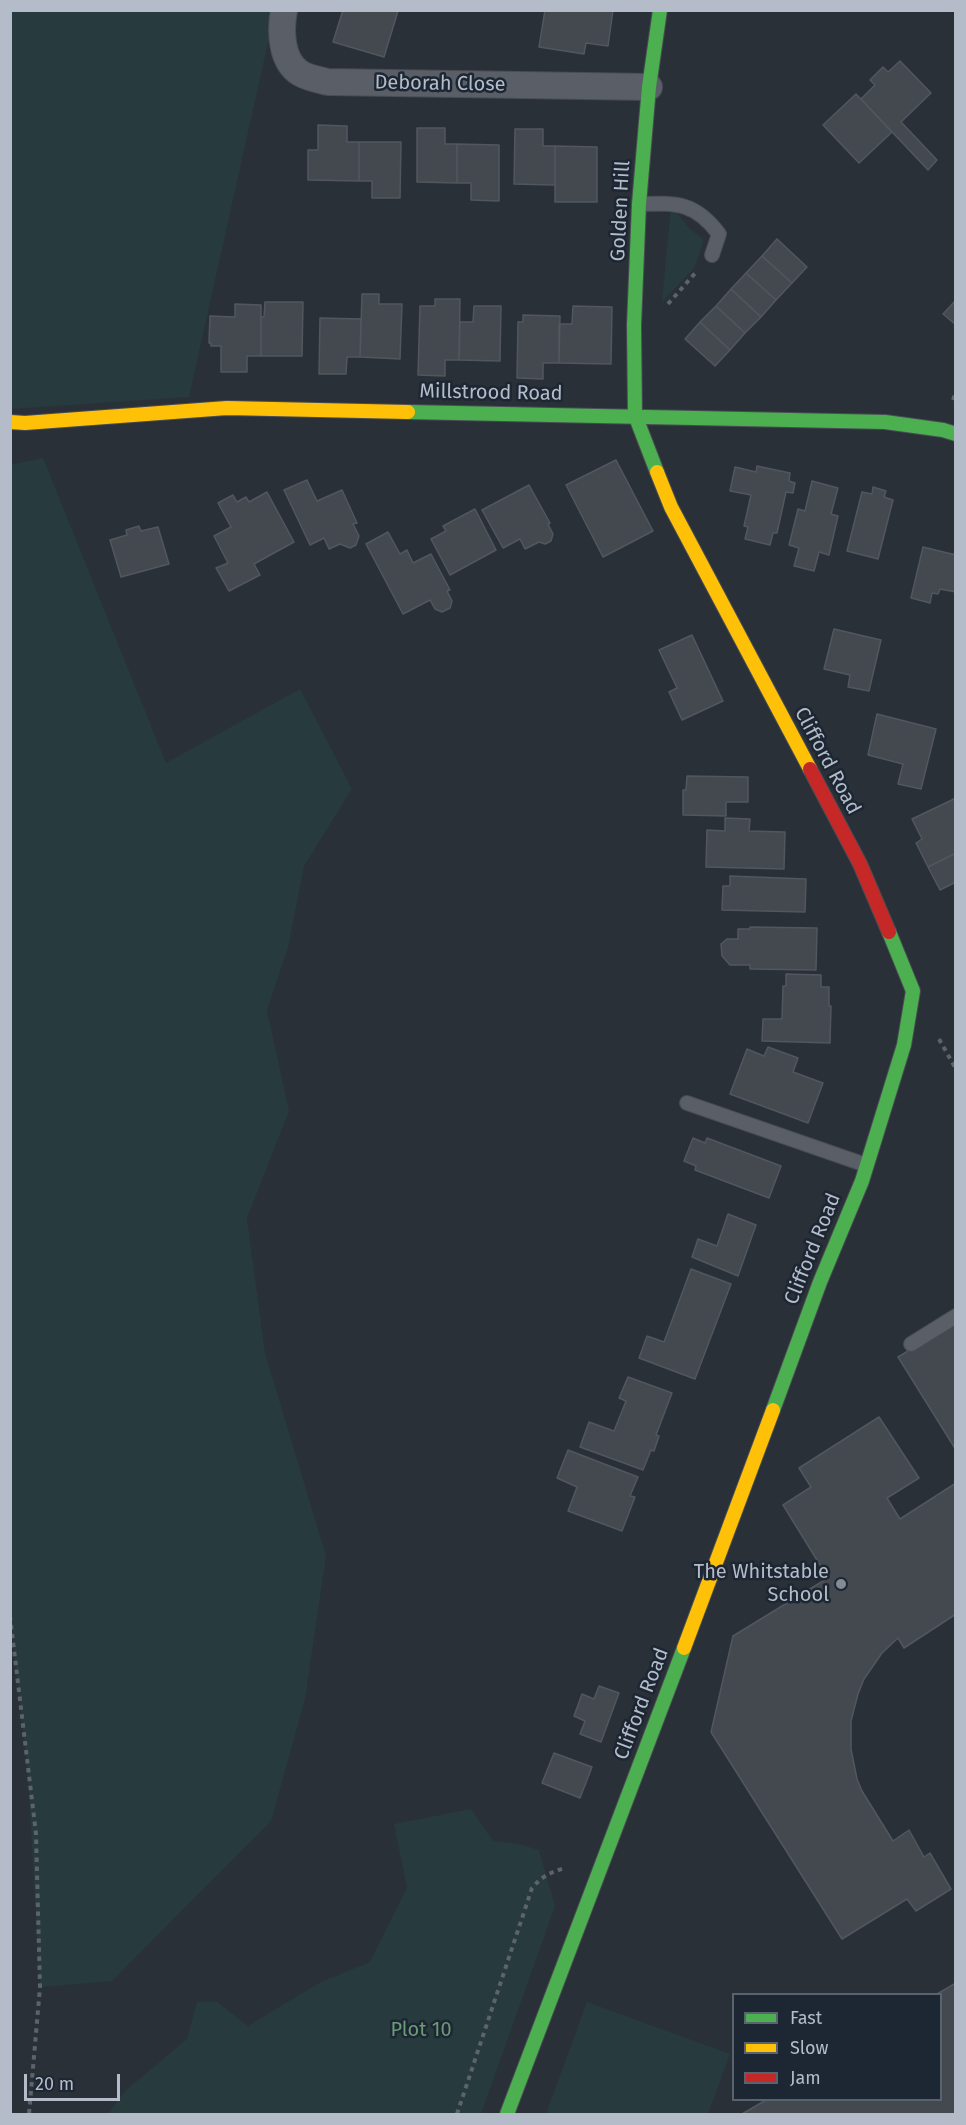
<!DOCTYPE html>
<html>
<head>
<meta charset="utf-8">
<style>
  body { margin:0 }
  #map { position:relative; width:966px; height:2125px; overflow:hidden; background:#2a3038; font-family:"Fira Sans",sans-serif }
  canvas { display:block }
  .frame { position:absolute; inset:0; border:12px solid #b4bcc9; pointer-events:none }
  .legend { position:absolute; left:732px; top:1993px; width:210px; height:108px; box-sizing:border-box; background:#1d2633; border:2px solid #59626f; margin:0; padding:8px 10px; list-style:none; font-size:18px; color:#b4bcc9 }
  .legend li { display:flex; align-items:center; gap:12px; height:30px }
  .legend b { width:30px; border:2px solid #59626f }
  .scale { position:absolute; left:24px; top:2074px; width:96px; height:27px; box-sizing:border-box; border:3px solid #b4bcc9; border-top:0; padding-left:8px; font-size:18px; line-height:21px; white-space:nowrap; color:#b4bcc9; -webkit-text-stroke:4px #1d2633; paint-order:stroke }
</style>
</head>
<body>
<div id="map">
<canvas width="966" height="2125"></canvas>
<div class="frame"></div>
<ul class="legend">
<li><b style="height:8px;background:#4caf50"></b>Fast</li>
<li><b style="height:8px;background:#ffc107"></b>Slow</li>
<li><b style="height:8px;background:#c62828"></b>Jam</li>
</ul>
<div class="scale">20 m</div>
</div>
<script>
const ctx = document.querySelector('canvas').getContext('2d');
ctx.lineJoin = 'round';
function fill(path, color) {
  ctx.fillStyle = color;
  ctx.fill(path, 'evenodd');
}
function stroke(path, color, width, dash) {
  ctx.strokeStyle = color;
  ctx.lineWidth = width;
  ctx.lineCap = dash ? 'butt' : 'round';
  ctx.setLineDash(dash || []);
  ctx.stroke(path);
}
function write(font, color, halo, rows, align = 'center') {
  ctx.font = font + ' "Fira Sans",sans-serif';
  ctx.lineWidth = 5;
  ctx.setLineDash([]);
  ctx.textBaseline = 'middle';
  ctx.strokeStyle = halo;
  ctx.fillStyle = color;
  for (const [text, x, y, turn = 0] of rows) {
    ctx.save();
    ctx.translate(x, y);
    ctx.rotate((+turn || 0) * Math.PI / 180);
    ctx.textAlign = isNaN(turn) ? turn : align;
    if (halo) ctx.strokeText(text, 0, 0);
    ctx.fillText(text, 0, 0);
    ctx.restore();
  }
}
const green = new Path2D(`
  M13,10L275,11L189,397L11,409L10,19Z
  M671,206L689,228L704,240L694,268L662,302Z
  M43,458L166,763L300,689L352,789L304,866L288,948L267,1010L289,1111L247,1218L265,1353L326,1556L305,1699L271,1821L112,1981L40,1987L28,1775L10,1618V465Z
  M471,1809L493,1841L519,1844L539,1850L555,1906L481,2114H108L125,2091L187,2039L197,2002H217L248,2026L321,1982L370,1962L407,1888L394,1824Z
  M587,2002L730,2054L708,2114H546Z`);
const building = new Path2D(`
  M343,10L398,11L384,57L333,42Z
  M545,10H613L608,46L586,43L584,54L539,47Z
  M900,61L931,93L901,122L937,160L928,170L861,99L875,85L870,80L883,67L888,72Z
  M856,94L892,132L859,163L823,125Z
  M318,125L347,126V142H359V181L308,180V150H318Z
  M417,128H445V144H457V183L417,182Z
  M515,129H543V146H555V185L514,184Z
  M359,142H401L400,198H372V181H359Z
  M457,144L499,145V201L471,200V183H457Z
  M555,146L597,147V202H555Z
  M777,239L807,267L792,283L762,256Z
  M762,256L792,283L776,300L746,273Z
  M746,273L776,300L761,317L731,289Z
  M731,289L761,317L745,333L716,306Z
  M362,294H379V304H402L400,359L360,357Z
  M435,299H460L459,360H445V376L418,375L420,306H435Z
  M956,300V325L943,314Z
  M265,302H303L302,356H261V317H264Z
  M235,304L261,305V356H247V372H221V346H211V343H209L210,316L235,317Z
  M474,306H501L500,361L459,360L460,322H473Z
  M573,306L612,307L611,364L559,363V324H572Z
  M716,306L745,333L730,350L700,322Z
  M523,315L560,316L559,363H543V379L517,378L518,322H523Z
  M320,318L361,319L360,357H347L346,374H319Z
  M700,322L730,350L715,366L685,339Z
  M616,460L653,531L603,557L566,485Z
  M757,466L790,473L789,481L795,483L793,493L786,492L777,533H773L770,545L745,539L748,527L744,526L751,495L730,491L735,467L756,472Z
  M307,480L317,501L342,490L357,523L353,524L359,536L356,545L350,548L340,544L329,549L324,538L310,545L284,490Z
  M812,481L838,488L831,514L838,516L829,555L819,552L814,571L794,566L799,548L789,545L798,509L805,511Z
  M529,485L550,523L548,524L553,534L551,541L545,544L539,542L525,549L520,539L503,548L482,510Z
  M873,487L886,491L884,497L893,500L878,559L847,551L862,492L872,494Z
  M267,492L294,542L254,564L260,575L229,591L216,568L228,563L214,536L231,527L218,503L233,495L237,502L246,497L249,502Z
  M475,509L496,550L450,575L431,539L446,531L443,526Z
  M139,526L141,531L158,527L169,564L121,577L110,540L127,535L126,530Z
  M388,532L400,554L407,550L413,563L431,554L450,590L447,591L452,601L450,608L442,612L435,609L430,600L403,614L366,544Z
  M923,547L956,555V592L940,589L938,594L932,593L930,603L911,598Z
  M834,629L881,640L869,691L848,687L850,675L824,669Z
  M692,635L723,701L682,720L669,692L677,688L659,650Z
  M877,714L936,729L921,789L898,784L903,764L868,755Z
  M687,776L748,777V802H726V816L683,815V790H686Z
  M956,798V853L928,867L916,843L922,839L912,819Z
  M725,818L750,819L749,831L785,832L784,869L706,867L707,830L725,831Z
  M956,853V882L940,890L928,867Z
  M730,876L806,879L805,912L722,910L723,886H730Z
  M750,927L817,928L816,970L750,969V965H730L722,956L721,944L727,939H738V929H750Z
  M786,974L821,975V987H829V1006H831L830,1043L762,1041L763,1019H782L783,986H786Z
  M768,1047L798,1058L793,1072L823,1083L808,1123L730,1094L747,1049L764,1056Z
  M693,1138L705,1143L707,1138L781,1166L769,1198L695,1170L696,1166L684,1161Z
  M728,1214L756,1225L738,1276L692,1257L698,1239L717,1246Z
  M691,1269L731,1284L695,1379L639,1358L647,1336L664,1342Z
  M956,1322V1450L898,1357Z
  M628,1377L672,1393L656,1435L659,1436L654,1451L651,1450L643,1470L580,1447L589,1422L614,1431L626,1401L619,1398Z
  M879,1417L919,1478L887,1498L900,1519L956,1483V1614L904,1648L898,1638L882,1653L864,1679L858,1694L851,1721V1749L857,1779L862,1791L893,1841L909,1830L924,1857L930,1853L951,1889L916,1911L907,1899L842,1939L711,1732L733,1636L828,1578L783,1505L811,1487L799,1468Z
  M568,1450L638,1477L630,1496L635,1497L622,1531L568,1511L577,1487L557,1478Z
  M599,1686L619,1693L601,1742L580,1734L585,1721L574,1716L582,1694L594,1699Z
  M554,1753L592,1767L580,1798L542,1783Z
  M956,1983V2114H742L766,2100H940V1994H937Z`);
const path = new Path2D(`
  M668,304L697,271
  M953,400L956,392
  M939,1039L956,1069
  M10,1616L36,1834L40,1987L29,2114
  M457,2114L532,1888C542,1876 551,1872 565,1868`);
const lane = new Path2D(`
  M639,204C677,203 695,202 719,234L712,255
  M687,1103L866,1165
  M911,1344L956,1316`);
const street = new Path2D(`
  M284,10C280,31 281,61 300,73C308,78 320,80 328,82L649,87`);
const fast = new Path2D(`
  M408,412L885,422L943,430L956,434
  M657,472L635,415L634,325L639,204L649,87L660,10
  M773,1410L820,1282L862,1181L904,1045L913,991L889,932
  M507,2114L684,1648`);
const slow = new Path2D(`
  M10,422L25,423L227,408L408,412
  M657,472L671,507L810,769
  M684,1648L773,1410`);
const jam = new Path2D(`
  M810,769L860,864L889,932`);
const markers = [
  [841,1584,6,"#848b96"]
];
const streetNames = [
  ["Deborah Close",440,84,1],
  ["Golden Hill",621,211,-87],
  ["Millstrood Road",491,393,1],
  ["Clifford Road",827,761,62],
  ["Clifford Road",813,1249,-68],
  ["Clifford Road",642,1704,-69]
];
const poiNames = [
  ["The Whitstable",829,1572],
  ["School",829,1595]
];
const parkNames = [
  ["Plot 10",421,2030]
];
fill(green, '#273a3e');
fill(building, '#444950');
stroke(building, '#52575f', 1.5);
stroke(lane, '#484c53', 16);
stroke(street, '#484c53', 28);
stroke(fast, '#484c53', 16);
stroke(slow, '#484c53', 16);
stroke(jam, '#484c53', 16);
stroke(path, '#5d636a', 4, [4.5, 4.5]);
stroke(lane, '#5a5e66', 14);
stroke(street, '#5a5e66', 26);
stroke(fast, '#4caf50', 14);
stroke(slow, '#ffc107', 14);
stroke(jam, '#c62828', 14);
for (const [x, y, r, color] of markers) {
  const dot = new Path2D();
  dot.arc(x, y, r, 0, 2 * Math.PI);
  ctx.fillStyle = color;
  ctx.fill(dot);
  stroke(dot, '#1d2633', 2);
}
write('20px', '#b4bcc9', '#1d2633', streetNames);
write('20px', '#b4bcc9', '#1d2633', poiNames, 'right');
write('20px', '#6b9a76', '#1d2633', parkNames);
</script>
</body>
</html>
